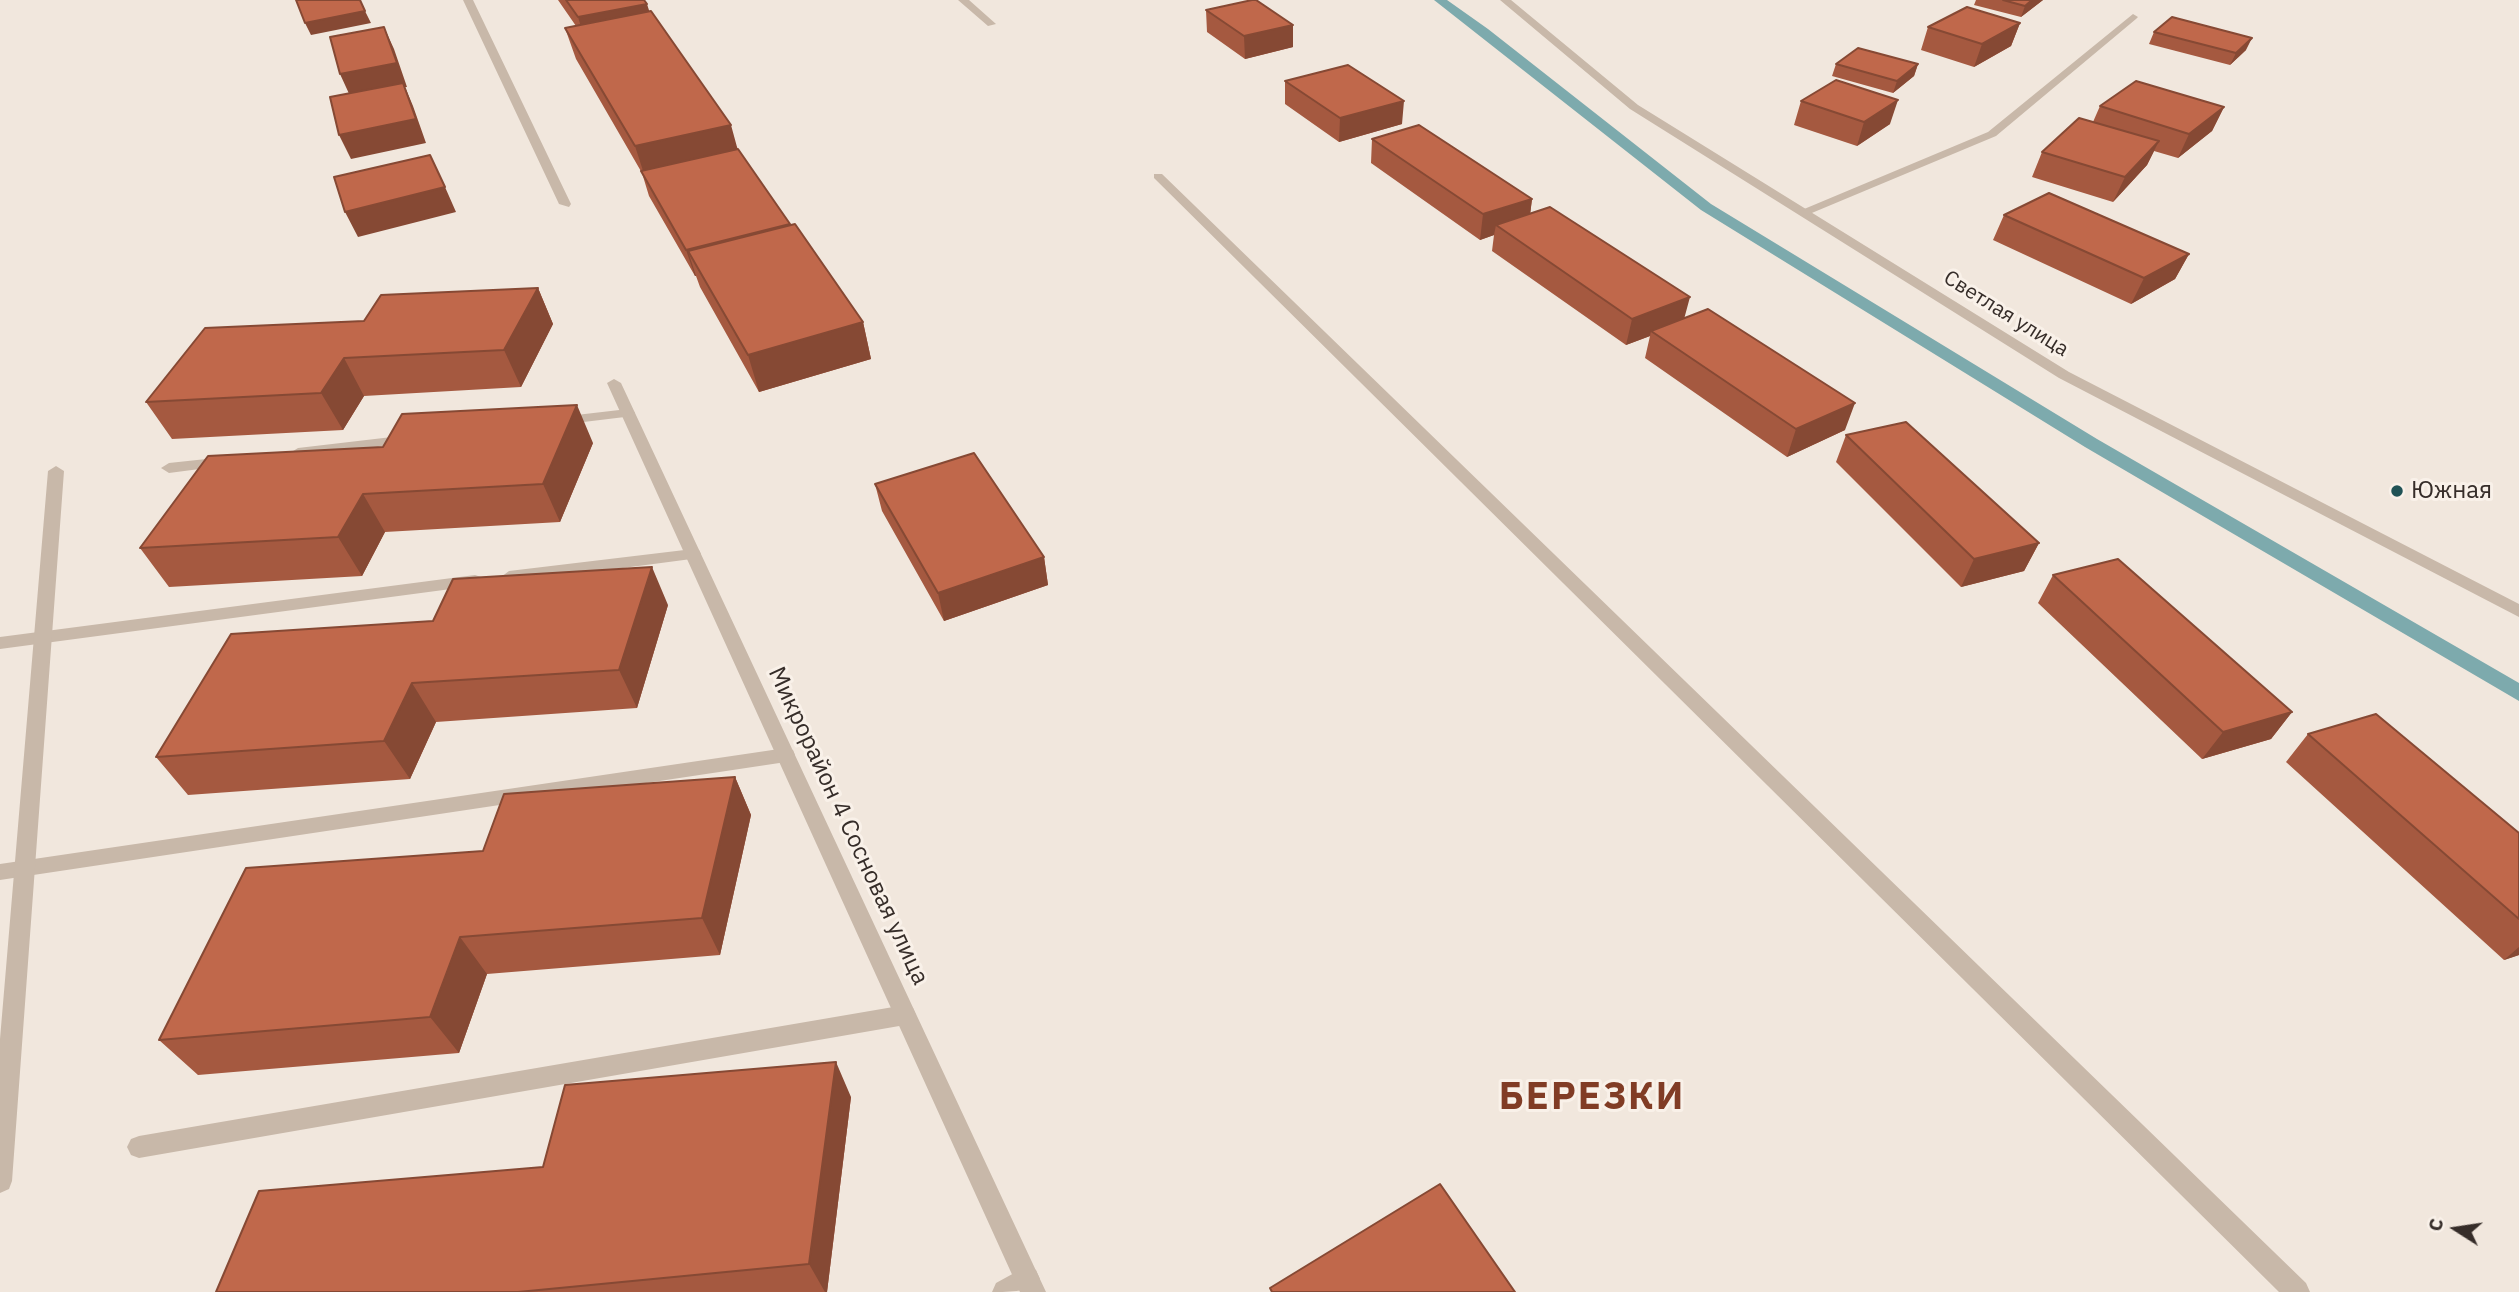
<!DOCTYPE html>
<html>
<head>
<meta charset="utf-8">
<style>
  body { margin:0 }
  #map { position:relative; width:2519px; height:1292px; overflow:hidden; background:#f1e7dd; font-family:"IBM Plex Sans",sans-serif }
  canvas { display:block }
  .north { position:absolute; left:2421px; top:1194px; width:70px; height:70px; -webkit-text-stroke:5px #f9f1e9; paint-order:stroke; rotate:282deg; font-size:19px; font-weight:700; line-height:28px; text-align:center; color:#362d29 }
  .north::after { content:''; display:block; margin:auto; width:24px; height:32px; background:#362d29; clip-path:polygon(50% 0,100% 100%,50% 72%,0 100%) }
</style>
</head>
<body>
<div id="map">
<canvas width="2519" height="1292"></canvas>
<div class="north">С</div>
</div>
<script>
const ctx = document.querySelector('canvas').getContext('2d');
ctx.lineJoin = 'round';
function fill(path, color) {
  ctx.fillStyle = color;
  ctx.fill(path, 'evenodd');
}
function stroke(path, color, width, dash) {
  ctx.strokeStyle = color;
  ctx.lineWidth = width;
  ctx.lineCap = dash ? 'butt' : 'round';
  ctx.setLineDash(dash || []);
  ctx.stroke(path);
}
function write(font, color, halo, rows, align = 'center') {
  ctx.font = font + ' "IBM Plex Sans",sans-serif';
  ctx.lineWidth = 6;
  ctx.setLineDash([]);
  ctx.textBaseline = 'middle';
  ctx.strokeStyle = halo;
  ctx.fillStyle = color;
  for (const [text, x, y, turn = 0] of rows) {
    ctx.save();
    ctx.translate(x, y);
    ctx.rotate((+turn || 0) * Math.PI / 180);
    ctx.textAlign = isNaN(turn) ? turn : align;
    if (halo) ctx.strokeText(text, 0, 0);
    ctx.fillText(text, 0, 0);
    ctx.restore();
  }
}
const stream = new Path2D(`
  M1434,0H1447L1488,29L1711,204L2097,439L2519,683V701L2085,447L1701,210Z`);
const lane = new Path2D(`
  M2133,14L2138,17L2136,19L1996,136L1807,215L1797,212L1988,132Z
  M628,409L633,410L635,413L633,416L559,425L552,421L559,417Z
  M409,435L414,436L416,439L414,442L298,458L290,453L298,448Z
  M225,457L233,462L230,465L169,473L161,468L169,463Z
  M693,549L699,550L701,554L699,558L509,583L501,577L509,571Z
  M475,575L481,577L483,581L481,585L0,649V637Z
  M786,748L793,750L795,755L793,760L786,762L0,880V864Z
  M905,1005L913,1008L916,1015L913,1022L905,1025L139,1158L131,1155L127,1147L131,1139L139,1136Z
  M1027,1266L1036,1270L1040,1279C1032,1292 1010,1292 992,1292L996,1283Z`);
const street = new Path2D(`
  M463,0H473L571,204L569,207L559,204Z
  M958,0H969L996,24L988,26Z
  M1500,0H1511L1638,105L2069,372L2519,604V617L2059,378L1630,109Z
  M1154,174H1162L2306,1283L2310,1292H2279L1154,178Z
  M614,379L621,383L1046,1292H1020L607,383Z
  M56,466L64,471L12,1181L9,1189L0,1193V1039L48,471Z`);
const wall = new Path2D(`
  M558,0H644L649,12L738,149L790,226L863,322L871,359L759,392L700,287L696,276H695L649,196L642,173L576,59L565,28L576,26Z
  M1976,0H2043L2021,17L1974,5Z
  M1206,10L1293,25V47L1245,59L1207,32Z
  M2020,23L2011,46L1974,67L1921,50L1928,27Z
  M2154,32L2246,50L2230,65L2149,44Z
  M1836,64H1918L1914,76L1893,93L1832,76Z
  M1285,81L1402,124L1339,142L1285,104Z
  M1801,101L1890,124L1857,146L1794,125Z
  M2100,106L2224,107L2212,131L2178,158L2154,151L2147,165L2113,202L2032,177L2042,152L2093,122Z
  M1372,139L1532,199L1530,214L1684,318L1845,430L1787,457L1645,358L1650,336L1626,345L1492,251L1494,235L1480,240L1371,163Z
  M2004,215L2189,254L2175,279L2131,304L1993,240Z
  M538,288L553,324L521,387L364,396L343,430L172,439L146,402L364,321Z
  M1846,435L2039,543L2024,571L1961,587L1836,462Z
  M593,443L560,522L385,532L362,576L169,587L140,548L208,456Z
  M875,484L1044,557L1048,585L944,621L882,511Z
  M2053,575L2292,712L2271,739L2202,759L2038,603Z
  M668,605L637,708L436,722L410,779L188,795L156,757Z
  M2308,734L2519,833V955L2504,960L2286,762Z
  M735,777L751,815L720,955L487,974L459,1053L198,1075L159,1040L483,851Z
  M851,1097L827,1292H216L543,1167Z`);
const shadedWall = new Path2D(`
  M2032,0H2043L2021,17L2025,6Z
  M647,4L654,26L585,40L578,17Z
  M365,11L371,23L311,35L305,23Z
  M2020,23L2011,46L1974,67L1982,44Z
  M1293,25V47L1245,59L1244,36Z
  M384,27L394,49L407,87H405L413,106L426,143L351,159L339,135L351,98L340,74Z
  M2252,38L2246,50L2230,65L2236,53Z
  M1918,64L1914,76L1893,93L1897,81Z
  M1898,100L1890,124L1857,146L1864,122Z
  M1404,101L1402,124L1339,142L1340,118Z
  M2224,107L2212,131L2178,158L2189,134Z
  M731,125L740,158L646,180L635,146Z
  M2159,141L2147,165L2113,202L2125,177Z
  M445,187L456,212L358,237L345,212Z
  M1532,199L1529,224L1496,225L1494,235L1480,240L1483,214Z
  M790,224L796,250L688,251L696,276H695L686,250Z
  M2189,254L2175,279L2131,304L2144,278Z
  M538,288L553,324L521,387L504,350Z
  M1690,297L1683,323L1651,331L1650,336L1626,345L1632,319Z
  M863,322L871,359L759,392L748,355Z
  M344,358L364,396L343,430L321,393Z
  M1855,403L1845,430L1787,457L1796,429Z
  M577,405L593,443L560,522L543,484Z
  M363,494L385,532L362,576L338,537Z
  M2039,543L2024,571L1961,587L1974,559Z
  M1044,557L1048,585L944,621L938,593Z
  M652,567L668,605L637,708L619,670Z
  M412,683L436,722L410,779L384,741Z
  M2292,712L2271,739L2202,759L2223,732Z
  M735,777L751,815L720,955L702,918Z
  M460,937L487,974L459,1053L430,1017Z
  M2519,947V955L2504,960Z
  M836,1062L851,1097L827,1292H825L809,1264Z`);
const building = new Path2D(`
  M296,0H360L365,11L305,23Z
  M566,0H644L647,4L578,17Z
  M1252,0H1256L1293,25L1244,36L1206,10Z
  M2003,0H2032L2025,6Z
  M1967,7L2020,23L1982,44L1928,27Z
  M651,11L731,125L635,146L565,28Z
  M2172,17L2252,38L2236,53L2154,32Z
  M384,27L397,63L340,74L330,37Z
  M1858,48L1918,64L1897,81L1836,64Z
  M1348,65L1404,101L1340,118L1285,81Z
  M1836,80L1898,100L1864,122L1801,101Z
  M2136,81L2224,107L2189,134L2100,106Z
  M403,83L416,119L339,135L330,97Z
  M2079,118L2159,141L2125,177L2042,152Z
  M1419,125L1532,199L1483,214L1372,139Z
  M738,149L790,224L686,250L641,171Z
  M430,155L445,187L345,212L334,177Z
  M2049,193L2189,254L2144,278L2004,215Z
  M1550,207L1690,297L1632,319L1496,225Z
  M795,224L863,322L748,355L688,251Z
  M538,288L504,350L344,358L321,393L146,402L205,328L364,321L381,295Z
  M1708,309L1855,403L1796,429L1651,331Z
  M577,405L543,484L363,494L338,537L140,548L208,456L383,447L402,414Z
  M1906,422L2039,543L1974,559L1846,435Z
  M974,453L1044,557L938,593L875,484Z
  M2118,559L2292,712L2223,732L2053,575Z
  M652,567L619,670L412,683L384,741L156,757L231,634L433,621L453,579Z
  M2376,714L2519,833V919L2308,734Z
  M735,777L702,918L460,937L430,1017L159,1040L246,868L483,851L504,794Z
  M836,1062L809,1264L518,1292H216L259,1191L543,1167L565,1085Z
  M1440,1184L1515,1292H1272L1270,1288Z`);
const markers = [
  [2397,491,7,"#205255"]
];
const farStreetnames = [
  ["Светлая улица",2006,314,32]
];
const poiNames = [
  ["Южная",2411,491]
];
const streetNames = [
  ["Микрорайон 4 Сосновая улица",848,826,65]
];
const nearDistrictnames = [
  ["БЕРЕЗКИ",1592,1098]
];
fill(stream, '#7daaad');
fill(lane, '#c8b8a9');
fill(street, '#c8b8a9');
fill(wall, '#a55940');
fill(shadedWall, '#864934');
fill(building, '#c0684b');
stroke(building, '#864934', 2);
for (const [x, y, r, color] of markers) {
  const dot = new Path2D();
  dot.arc(x, y, r, 0, 2 * Math.PI);
  ctx.fillStyle = color;
  ctx.fill(dot);
  stroke(dot, '#f9f1e9', 2.5);
}
write('21px', '#362d29', '#f9f1e9', farStreetnames);
write('24px', '#362d29', '#f9f1e9', poiNames, 'left');
write('24px', '#362d29', '#f9f1e9', streetNames);
ctx.letterSpacing = '2px';
write('bold 38px', '#813c25', '#f9f1e9', nearDistrictnames);
ctx.letterSpacing = '0px';
</script>
</body>
</html>
